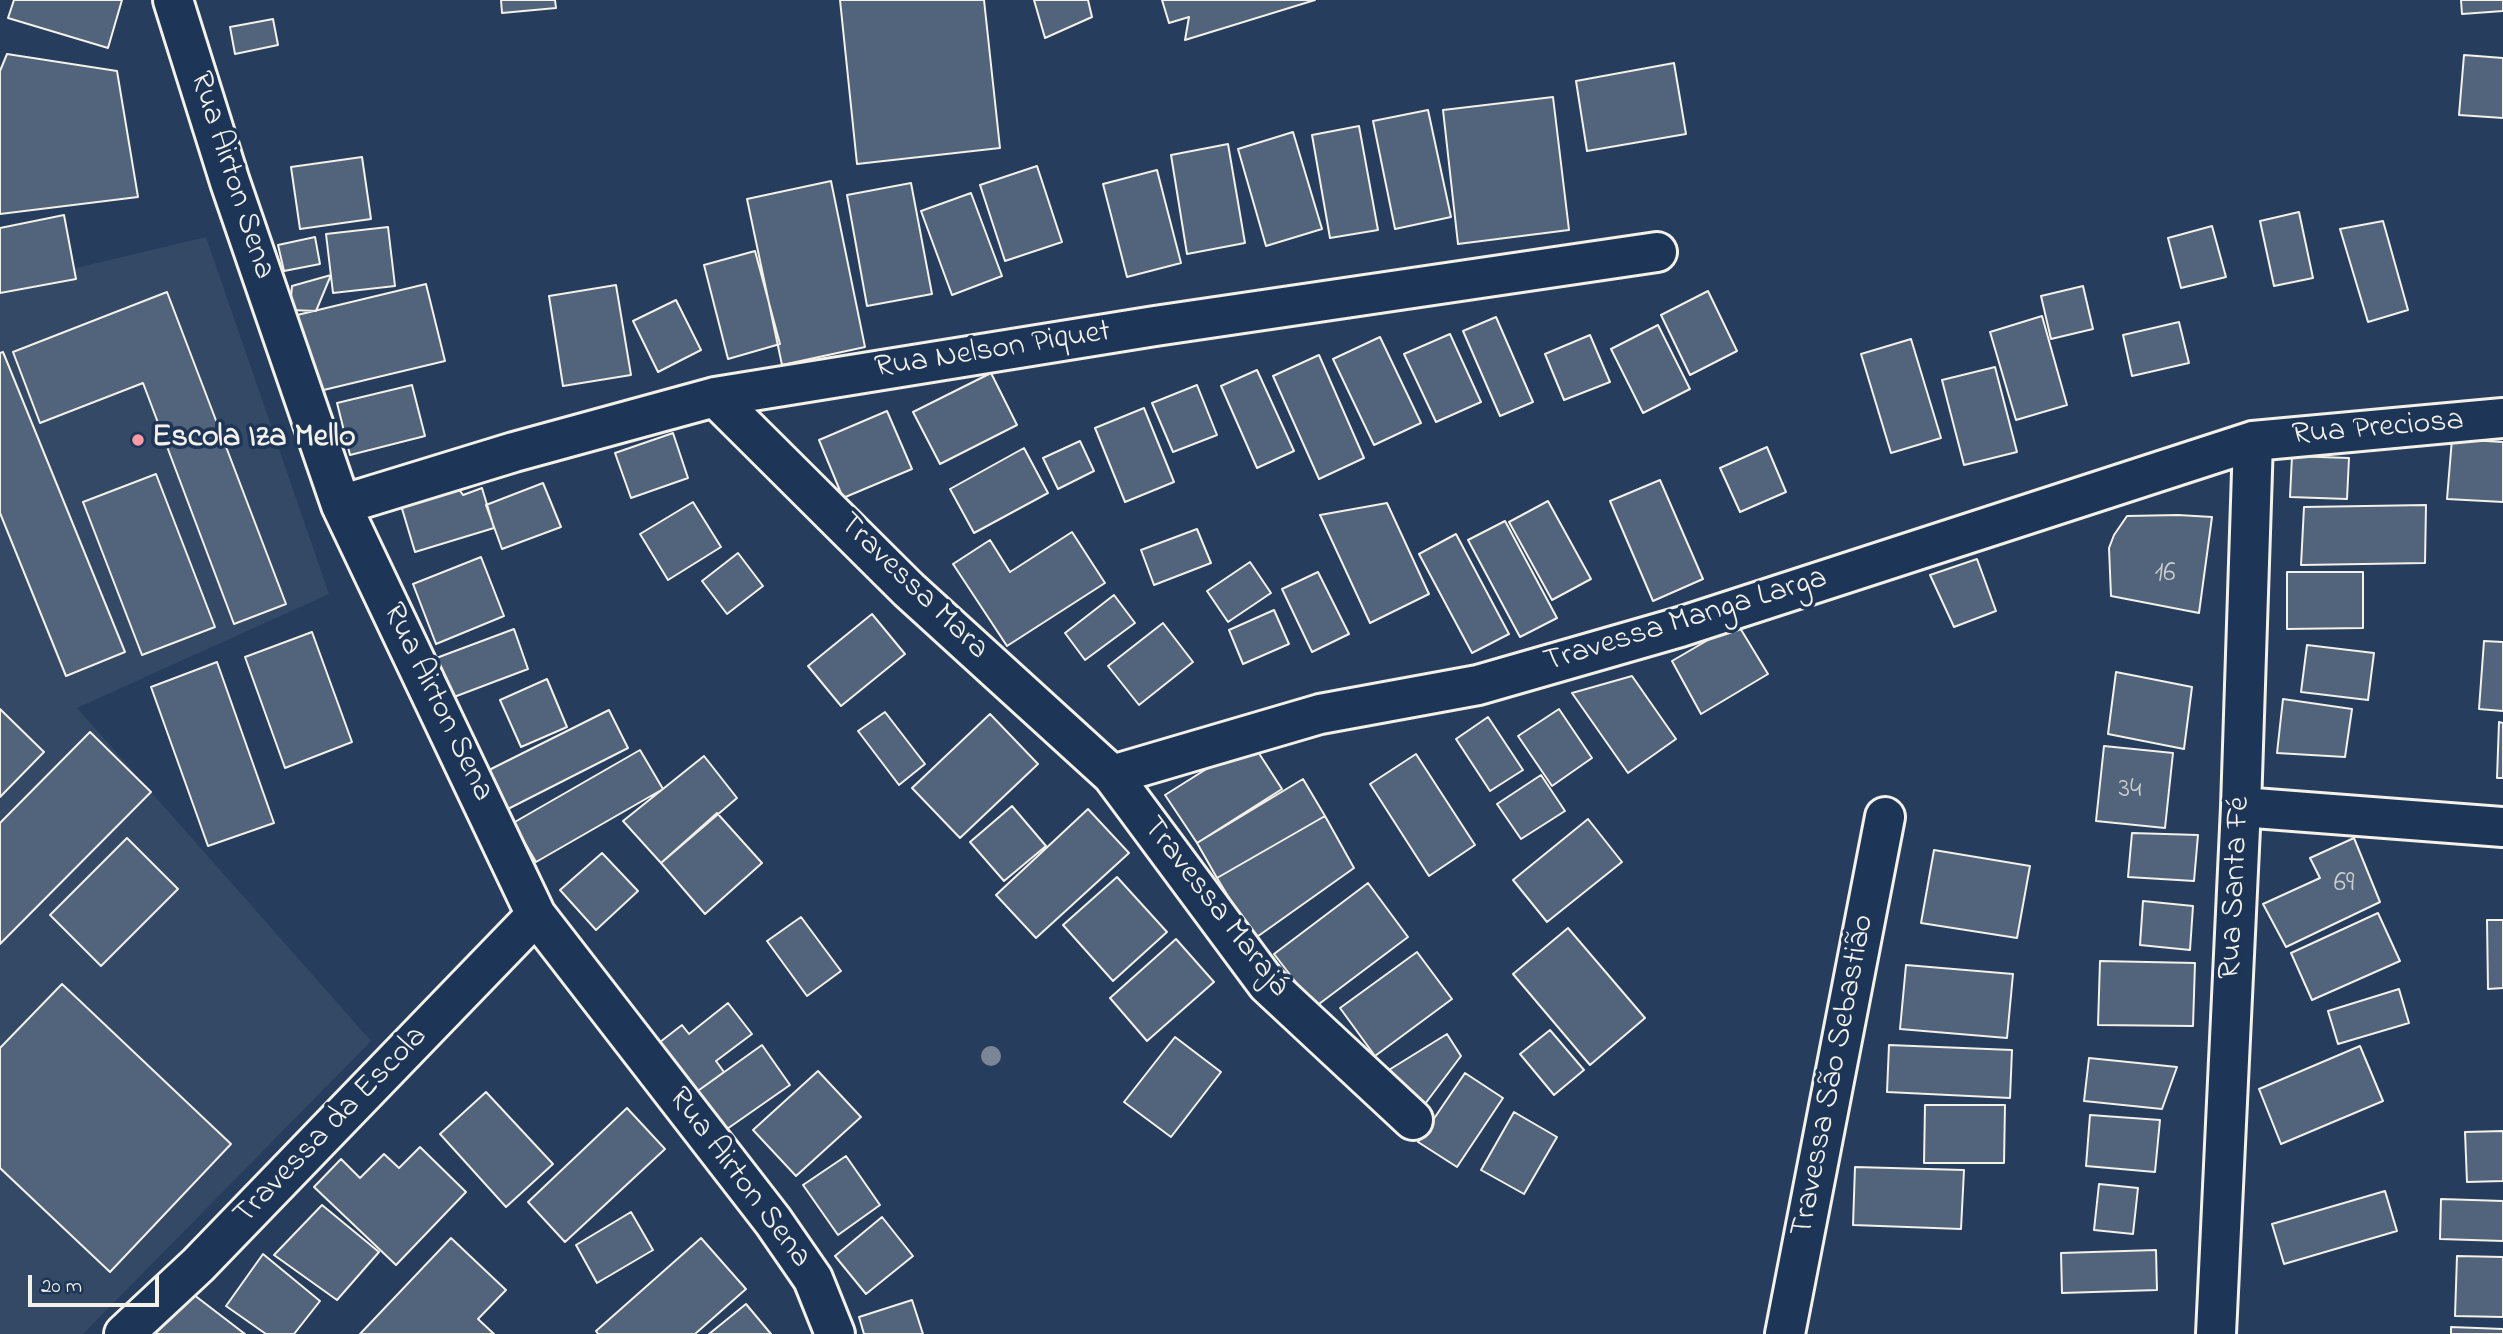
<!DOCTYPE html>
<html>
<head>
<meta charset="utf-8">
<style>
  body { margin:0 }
  #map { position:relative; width:2503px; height:1334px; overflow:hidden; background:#263d5d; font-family:"Indie Flower",sans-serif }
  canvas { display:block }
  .scale { position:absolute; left:28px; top:1275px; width:131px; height:32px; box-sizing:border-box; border:4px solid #f4f1e8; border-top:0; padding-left:9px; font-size:21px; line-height:24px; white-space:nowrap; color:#f4f1e8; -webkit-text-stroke:5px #1d3557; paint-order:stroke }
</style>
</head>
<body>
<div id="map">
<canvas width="2503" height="1334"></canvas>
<div class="scale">20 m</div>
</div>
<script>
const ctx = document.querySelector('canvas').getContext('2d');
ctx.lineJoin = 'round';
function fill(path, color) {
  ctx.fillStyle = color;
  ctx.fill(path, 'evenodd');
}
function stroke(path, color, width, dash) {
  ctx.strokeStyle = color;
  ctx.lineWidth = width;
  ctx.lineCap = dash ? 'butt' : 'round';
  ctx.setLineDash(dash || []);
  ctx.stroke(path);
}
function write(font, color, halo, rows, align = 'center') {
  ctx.font = font + ' "Indie Flower",sans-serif';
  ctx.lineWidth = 7;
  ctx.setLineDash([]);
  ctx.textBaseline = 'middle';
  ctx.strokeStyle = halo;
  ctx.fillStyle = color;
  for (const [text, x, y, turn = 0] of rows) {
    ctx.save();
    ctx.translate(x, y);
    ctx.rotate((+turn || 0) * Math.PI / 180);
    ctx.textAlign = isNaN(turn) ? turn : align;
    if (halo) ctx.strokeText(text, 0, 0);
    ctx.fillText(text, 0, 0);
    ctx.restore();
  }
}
const built = new Path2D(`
  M206,237L329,594L77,708L371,1041L83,1334H0V286Z`);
const building = new Path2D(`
  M14,0H122L108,48L8,18Z
  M501,0H555L556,8L502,13Z
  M840,0H984L1000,148L857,164Z
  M1034,0H1088L1092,17L1045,38Z
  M1162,0H1315L1185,40L1189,17L1169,23Z
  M2461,0H2503V11L2462,14Z
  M273,19L278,45L235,54L230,27Z
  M7,54L117,71L138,197L0,214V71Z
  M2464,55L2503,58V118L2459,115Z
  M1674,63L1686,134L1587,151L1576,81Z
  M1553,97L1569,230L1458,244L1443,110Z
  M1428,110L1451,217L1395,229L1373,121Z
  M1359,126L1378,230L1330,238L1312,135Z
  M1293,132L1322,229L1266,246L1238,149Z
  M1228,144L1245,243L1187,254L1171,155Z
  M362,157L371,219L300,229L291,167Z
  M1037,166L1062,242L1005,261L980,185Z
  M1157,170L1181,263L1127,277L1103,184Z
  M831,181L865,347L782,365L747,199Z
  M911,183L932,294L867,306L847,195Z
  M971,193L1002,276L952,295L921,211Z
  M2299,212L2313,278L2274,286L2260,221Z
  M64,215L76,279L0,293V228Z
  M2383,221L2408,310L2368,322L2340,229Z
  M2212,226L2226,277L2181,288L2168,238Z
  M388,227L395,286L333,293L326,234Z
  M315,237L320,264L284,271L278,245Z
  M755,251L780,344L728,359L704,265Z
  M331,275L316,311L290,310L292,286Z
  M426,284L445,361L311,393L293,316Z
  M616,285L631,375L563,386L549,296Z
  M2083,286L2093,329L2051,339L2041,296Z
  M1708,291L1737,351L1690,375L1661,315Z
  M167,292L286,604L234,624L143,383L40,423L13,352Z
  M676,300L701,350L658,372L633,321Z
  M2042,316L2067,405L2016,420L1990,332Z
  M1496,317L1533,402L1500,416L1463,331Z
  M2179,322L2189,363L2132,376L2123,335Z
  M1658,325L1690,389L1643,413L1611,349Z
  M1450,334L1481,402L1436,422L1404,354Z
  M1590,335L1610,382L1564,400L1545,354Z
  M1380,337L1421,423L1374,445L1333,359Z
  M1911,339L1941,438L1891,453L1861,354Z
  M3,352L125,652L66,676L0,513V353Z
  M1319,355L1364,458L1319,479L1273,376Z
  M1995,367L2017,452L1964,465L1942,380Z
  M1257,370L1294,451L1257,468L1221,386Z
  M991,373L1017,425L940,464L913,412Z
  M412,385L425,436L350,455L337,403Z
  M1197,385L1217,435L1173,452L1152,403Z
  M1144,408L1174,482L1125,502L1095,428Z
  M887,411L912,469L843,498L819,440Z
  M673,433L688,478L631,498L615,453Z
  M2452,439L2503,442V502L2447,499Z
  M1080,441L1094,471L1058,489L1043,458Z
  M1767,447L1786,492L1740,512L1720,468Z
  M1024,448L1048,493L974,533L950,489Z
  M2292,456L2349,458L2347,499L2290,497Z
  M156,474L215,627L142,655L83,502Z
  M1660,480L1703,579L1653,601L1610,501Z
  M543,483L561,527L502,549L486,505Z
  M456,485L463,495L482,488L494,528L415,552L400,502Z
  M1548,501L1591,579L1552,600L1509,522Z
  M693,502L721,547L668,580L640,534Z
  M1387,503L1429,594L1370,623L1320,515Z
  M2426,505L2425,563L2301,565L2304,507Z
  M2178,515L2212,517L2199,613L2111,596L2109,548L2114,535L2127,516Z
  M1505,521L1557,618L1520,637L1468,540Z
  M1197,529L1211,563L1154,585L1141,550Z
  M1072,532L1105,583L1007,646L953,564L990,540L1010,572Z
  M1456,534L1509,634L1472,653L1419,554Z
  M738,553L763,586L727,614L702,581Z
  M481,557L504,616L436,644L413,584Z
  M1977,559L1996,611L1954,627L1930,575Z
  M1250,562L1271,593L1228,622L1207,591Z
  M1318,572L1349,634L1312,652L1282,589Z
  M2287,572H2363V628L2287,629Z
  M1114,595L1135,623L1085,660L1065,633Z
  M1274,610L1289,644L1243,664L1229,630Z
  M872,614L905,654L841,706L808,666Z
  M1163,623L1193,662L1139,705L1108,666Z
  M1737,623L1768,674L1701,714L1672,661Z
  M514,629L528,669L446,700L431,660Z
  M312,632L352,742L285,768L245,657Z
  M2484,641L2503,642V711L2479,709Z
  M2307,645L2374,653L2368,700L2301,692Z
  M217,662L274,823L208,846L151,687Z
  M2116,672L2192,687L2184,749L2108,734Z
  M1632,676L1676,739L1628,773L1572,693Z
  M547,679L567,727L521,747L500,700Z
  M2283,699L2352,709L2345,757L2277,753Z
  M0,709L44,752L0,797Z
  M1559,709L1592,758L1552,786L1518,736Z
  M609,710L628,748L504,811L485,772Z
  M885,712L925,764L899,785L858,731Z
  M990,714L1038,764L960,838L912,788Z
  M1488,717L1523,770L1490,791L1456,739Z
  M2499,722L2503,723V778H2497Z
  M90,732L151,792L0,944V823Z
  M1251,741L1282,789L1197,843L1165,795Z
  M2104,746L2173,753L2165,828L2096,821Z
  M640,750L663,789L536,862L513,823Z
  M1416,754L1475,845L1429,876L1370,784Z
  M704,756L737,798L661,863L623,821Z
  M1541,775L1565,811L1521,839L1497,804Z
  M1303,779L1325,816L1217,878L1197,843Z
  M1012,806L1046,846L1004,881L970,842Z
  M1088,809L1129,853L1036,938L996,895Z
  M717,813L762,863L705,914L661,863Z
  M1325,816L1354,868L1254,939L1217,878Z
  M1588,819L1622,862L1547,922L1513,880Z
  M2132,833L2198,835L2194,881L2128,877Z
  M127,838L178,889L101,966L50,915Z
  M2354,838L2380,902L2286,947L2263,904L2320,878L2310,858Z
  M1934,850L2030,866L2017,938L1921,923Z
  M602,853L638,891L596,930L560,890Z
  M1117,877L1167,932L1113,981L1063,925Z
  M1368,883L1408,937L1315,1007L1274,954Z
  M2143,901L2193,906L2190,950L2140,945Z
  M2378,913L2400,961L2312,1000L2291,953Z
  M801,917L841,971L807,996L767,941Z
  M2487,920H2503V988L2488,989Z
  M1568,928L1645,1018L1590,1065L1513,974Z
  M1176,939L1214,982L1147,1041L1110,998Z
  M1417,952L1452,999L1375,1056L1340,1008Z
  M2100,961L2195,963L2193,1026L2098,1025Z
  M1906,965L2013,974L2007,1038L1900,1029Z
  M62,984L231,1144L110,1272L0,1168V1048Z
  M2399,989L2409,1023L2338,1044L2328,1011Z
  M728,1003L752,1034L716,1061L724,1072L688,1098L651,1049L682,1025L689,1034Z
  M1550,1030L1584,1070L1554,1095L1520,1054Z
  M1447,1034L1461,1056L1413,1120L1384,1073Z
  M1175,1037L1221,1072L1171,1137L1124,1102Z
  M762,1045L790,1085L727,1129L688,1098Z
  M1889,1045L2012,1050L2010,1098L1887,1092Z
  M2360,1046L2383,1101L2281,1144L2259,1089Z
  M2089,1058L2177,1067L2162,1109L2084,1101Z
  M818,1071L861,1117L796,1176L753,1130Z
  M1465,1073L1503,1098L1457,1167L1418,1142Z
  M486,1092L553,1164L506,1207L440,1134Z
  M1925,1105H2005L2004,1163H1924Z
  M627,1108L665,1149L565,1242L528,1202Z
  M1514,1112L1557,1137L1524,1194L1481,1170Z
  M2090,1115L2160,1120L2155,1172L2086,1166Z
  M2503,1131V1181L2467,1182L2465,1132Z
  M420,1147L466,1192L396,1265L314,1187L341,1159L360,1178L384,1154L399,1168Z
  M846,1156L880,1205L838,1235L803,1185Z
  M1855,1167L1964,1170L1961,1229L1853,1225Z
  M2099,1184L2138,1188L2133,1234L2094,1230Z
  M2385,1191L2397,1231L2284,1264L2272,1224Z
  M2441,1199L2503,1201V1241L2440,1239Z
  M322,1205L379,1252L337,1300L274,1255Z
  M631,1212L653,1250L597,1283L576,1245Z
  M882,1217L913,1256L866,1294L835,1256Z
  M451,1238L506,1290L478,1319L494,1334H360Z
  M701,1238L746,1289L695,1334H598L596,1331Z
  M2156,1250L2157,1290L2062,1293L2061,1253Z
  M263,1254L320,1301L294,1334H266L226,1306Z
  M2457,1256L2503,1257V1317L2455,1316Z
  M185,1288L245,1334H151Z
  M912,1300L923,1334H864L859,1317Z
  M746,1304L771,1334H709Z
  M2451,1327L2503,1329V1334H2451Z`);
const minor = new Path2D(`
  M173,0L230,182L341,505L536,915L773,1221L813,1279L835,1334
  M715,397L909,590L1112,775L1267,984L1413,1120
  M341,505L514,452L715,397L1155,326L1657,252
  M1112,775L1320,714L1478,685L1680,627L2253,441L2503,418
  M2241,807L2503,827
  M124,1334L198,1265L536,915
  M1785,1334L1885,817
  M2216,1334L2241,807L2253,441`);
const trees = [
  [991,1056]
];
const markers = [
  [138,440,7,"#ff9aa2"]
];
const numberNames = [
  ["16",2165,575],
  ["34",2130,791],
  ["69",2344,885]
];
const streetNames = [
  ["Rua Airton Sena",230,176,72],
  ["Rua Nelson Piquet",993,352,-9],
  ["Rua Preciosa",2378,430,-5],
  ["Travessa Mara",912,588,44],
  ["Travessa Manga Larga",1686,622,-17],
  ["Rua Airton Sena",436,703,64],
  ["Rua Santa Fé",2237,888,-87],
  ["Travessa Marajá",1214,908,52],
  ["Travessa São Sebastião",1835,1076,-79],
  ["Travessa da Escola",332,1127,-46],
  ["Rua Airton Sena",738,1179,53]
];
const poiNames = [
  ["Escola Iza Mello",152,440]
];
fill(built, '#334966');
fill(building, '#52647b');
stroke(building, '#f4f1e8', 2);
stroke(minor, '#f4f1e8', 44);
stroke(minor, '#1d3557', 38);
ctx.fillStyle = '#7a8696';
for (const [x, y] of trees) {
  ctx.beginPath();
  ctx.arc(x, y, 10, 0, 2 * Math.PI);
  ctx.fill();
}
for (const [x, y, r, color] of markers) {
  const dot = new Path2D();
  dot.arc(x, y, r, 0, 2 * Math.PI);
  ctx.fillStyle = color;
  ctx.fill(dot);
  stroke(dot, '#1d3557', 2.5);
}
write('28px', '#cccecd', null, numberNames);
write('32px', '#f4f1e8', '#1d3557', streetNames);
write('bold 32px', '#f4f1e8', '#1d3557', poiNames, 'left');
</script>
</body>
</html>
